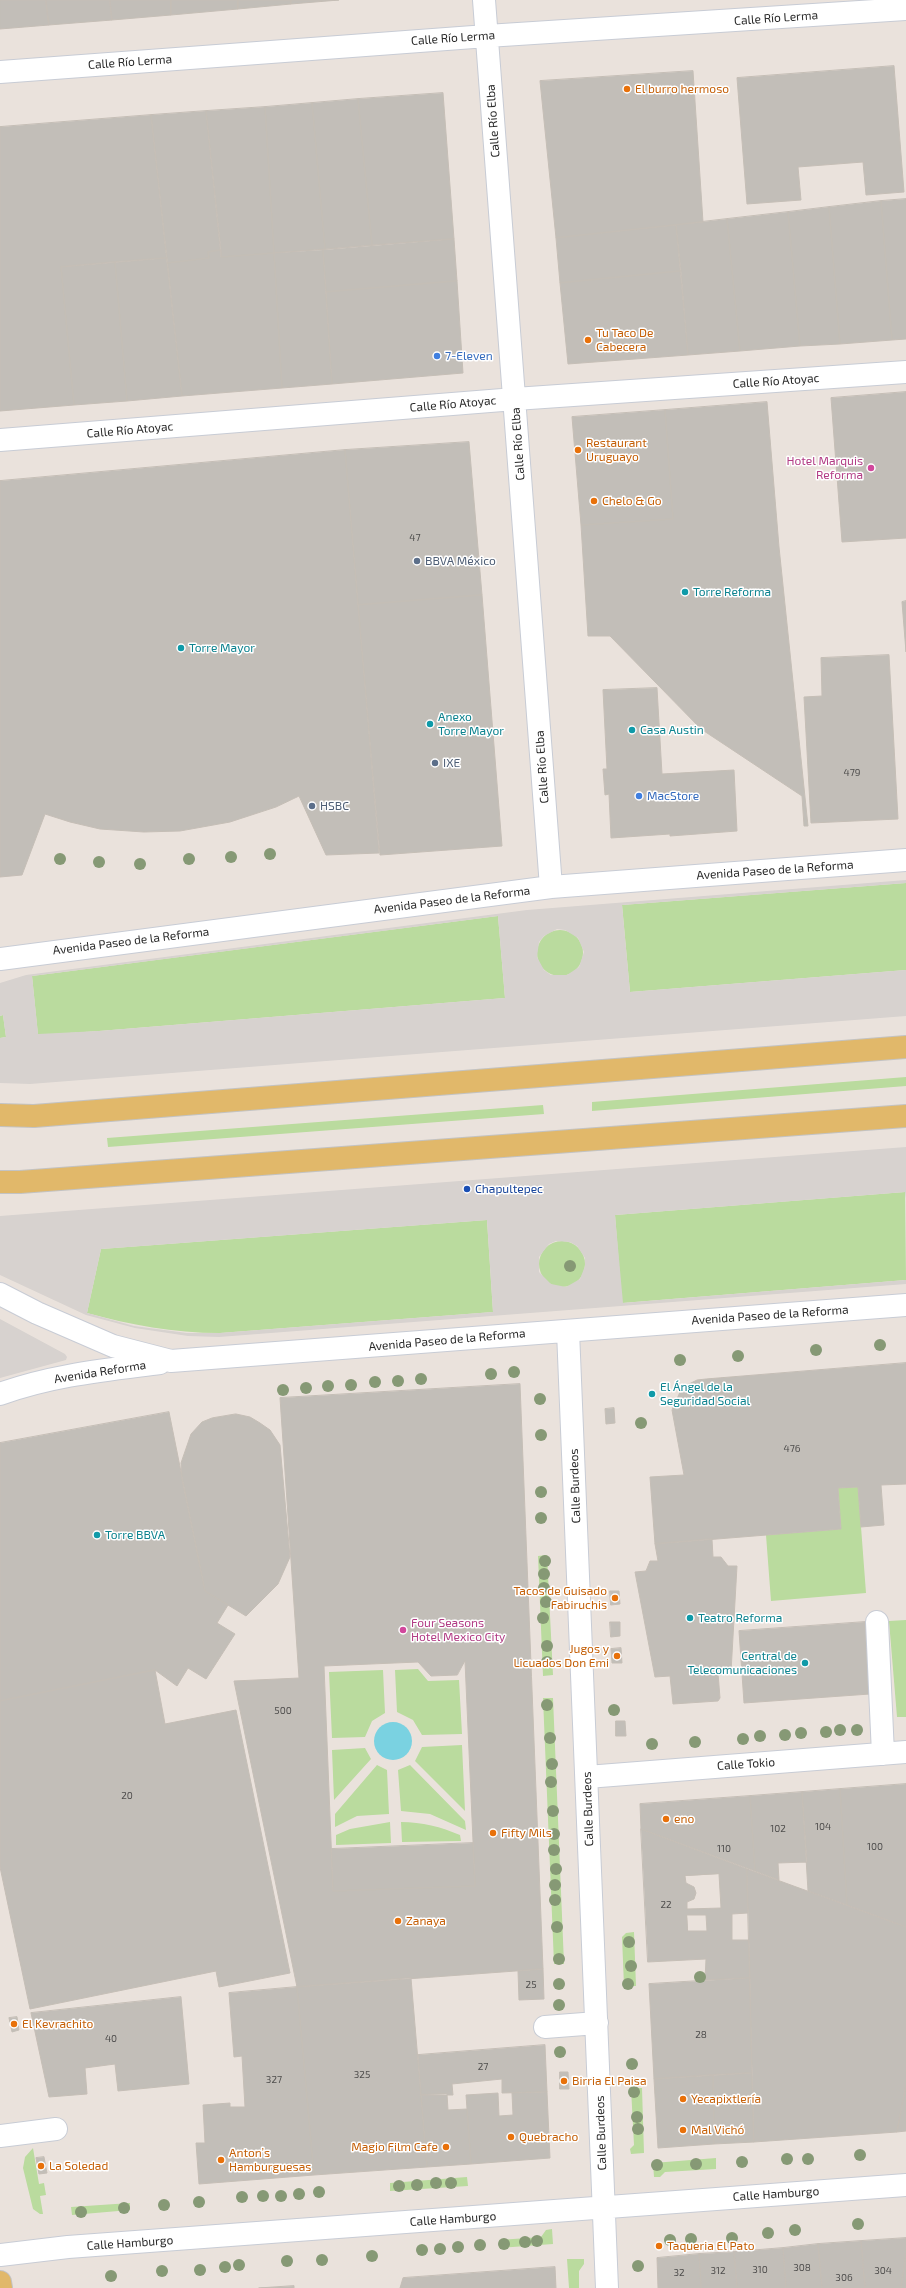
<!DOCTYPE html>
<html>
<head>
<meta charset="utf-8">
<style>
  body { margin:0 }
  canvas { display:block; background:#eae2dc }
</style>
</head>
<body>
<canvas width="906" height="2288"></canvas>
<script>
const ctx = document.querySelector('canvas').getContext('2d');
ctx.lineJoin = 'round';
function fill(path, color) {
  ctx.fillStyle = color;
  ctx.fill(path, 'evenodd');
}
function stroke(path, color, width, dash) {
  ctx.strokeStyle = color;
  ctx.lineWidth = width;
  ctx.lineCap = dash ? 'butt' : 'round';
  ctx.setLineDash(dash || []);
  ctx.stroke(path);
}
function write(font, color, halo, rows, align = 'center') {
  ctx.font = font + ' "Exo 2",sans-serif';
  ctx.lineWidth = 3;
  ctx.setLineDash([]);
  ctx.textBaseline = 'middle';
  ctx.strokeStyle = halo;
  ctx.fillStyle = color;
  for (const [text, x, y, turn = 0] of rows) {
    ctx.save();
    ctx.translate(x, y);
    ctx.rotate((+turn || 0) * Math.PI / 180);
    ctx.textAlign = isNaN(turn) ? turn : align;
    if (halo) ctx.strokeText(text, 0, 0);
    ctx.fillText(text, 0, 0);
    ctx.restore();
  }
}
const green = new Path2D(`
  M906,883V970L630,992L622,905Z
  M498,916L505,998L99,1031L38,1035L32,976Z
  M537 953a23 23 0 1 1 46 0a23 23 0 1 1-46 0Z
  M3,1015L6,1037L0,1038V1016Z
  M906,1077V1086L592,1111V1102Z
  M543,1105L544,1114L108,1147L107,1138Z
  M905,1192L906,1280L622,1303L615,1215Z
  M487,1220L493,1312L220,1333C173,1333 131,1325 87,1313L101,1249Z
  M539 1264a23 23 0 1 1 46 0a23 23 0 1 1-46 0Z
  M858,1487L866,1593L771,1601L766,1535L841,1529L838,1488Z
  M547,1555L553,1675L543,1676L538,1556Z
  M906,1620V1717H897L889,1621Z
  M418,1669L428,1681L459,1680L462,1734L422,1735L413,1720L397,1712L395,1670Z
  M383,1670L385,1713L372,1721L365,1737L332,1738L329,1672Z
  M543,1698H553L564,1964H554Z
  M462,1745L465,1811L415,1761L422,1747Z
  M365,1748L371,1759L334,1800L332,1750Z
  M377,1765L387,1770L389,1814L357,1816L335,1827V1814Z
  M410,1765L465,1821L466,1830L430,1814L401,1811L398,1770Z
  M390,1822L391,1843L336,1845V1835L350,1829Z
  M401,1822C422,1822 441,1827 460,1835L461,1841L402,1842Z
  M634,1932L636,1986H624L622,1937L626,1933Z
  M631,2088H642L644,2153L631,2154L630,2149L634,2145Z
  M33,2148L39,2184L44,2183L46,2195L40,2196L43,2214H40L33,2209L23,2168L25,2157Z
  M716,2158V2169L665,2172L660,2177H654L653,2163Z
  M467,2177L468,2186L390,2191V2183Z
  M130,2203V2210L72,2215L71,2207Z
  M552,2229L553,2244L499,2248V2240L541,2237L546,2230Z
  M567,2259H584V2264L579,2271V2288H569Z`);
const plaza = new Path2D(`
  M906,880V883L622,905L630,992L906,970V1016L30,1084L0,1083V1038L6,1037L3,1015L0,1016V983L26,975L527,910ZM498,916L505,998L99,1031L38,1034L32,976ZM557,929L565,930L578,938L584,952L579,967L567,975H551L544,970L537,957L539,942L544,936Z
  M906,1147V1199L905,1192L615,1215L623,1303L906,1280V1284L219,1337L188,1336L135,1328L86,1315L0,1275V1216ZM487,1220L493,1312L220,1333H187L134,1326L87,1313L101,1249ZM556,1241L570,1242L577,1246L585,1258V1266L580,1279L566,1287L551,1284L539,1272V1257L549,1244Z
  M0,1319L65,1354L67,1357L66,1360L0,1378Z`);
const water = new Path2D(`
  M374 1741a19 19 0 1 1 38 0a19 19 0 1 1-38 0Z`);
const building = new Path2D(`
  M0,0H46L49,25L0,29Z
  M46,0H110L112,20L49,25Z
  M110,0H171V15L112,20Z
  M171,0H238V9L171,15Z
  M238,0H291V4L238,9Z
  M291,0H339L291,4Z
  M894,66L904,192L866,195L863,162L798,167L801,200L747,204L737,78Z
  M693,71L703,222L556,238L540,81Z
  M443,93L454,239L372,245L358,99Z
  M358,99L372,245L325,249L312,103Z
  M312,103L325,249L274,253L265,107Z
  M265,107L274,253L221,257L206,111Z
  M206,111L221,250L208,252L209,258L167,263L151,115Z
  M151,115L167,258L61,267L74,405L0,411V127Z
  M906,199V339L892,340L881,201Z
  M881,201L892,340L840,344L829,207Z
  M829,207L840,344L800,346L788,212Z
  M788,212L800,346L740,351L727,219Z
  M727,219L740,351L688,355L676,225Z
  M676,225L681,271L560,283L556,238Z
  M454,239L457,281L326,292L323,250Z
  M221,250V257L274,253L282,388L182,396L167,263L209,258L208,252Z
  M323,250L332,384L282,388L274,253Z
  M167,258L182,396L127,401L115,262Z
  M115,262L127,401L74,405L61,267Z
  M681,271L688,355L568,364L560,283Z
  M457,281L463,373L332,384L326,292Z
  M906,392V538L842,542L831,398Z
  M767,402L779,547L808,826H804L802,796L701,729L610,636H588L581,525L673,519L665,410Z
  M665,410L673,519L581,525L572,417Z
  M469,442L482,595L358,605L345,450Z
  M345,450L379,853L326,855L299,796L276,807L230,822L180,831L144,832L100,829L70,822L45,814L22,875L0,877V481Z
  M482,595L502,846L380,855L358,605Z
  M906,601V652L902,602Z
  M889,655L898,819L811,823L804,697L822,696L821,658Z
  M657,688L662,774L734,770L737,831L670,836V834L611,838L609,794L605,795L603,769H607L603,690Z
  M906,1363V1484L881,1485L884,1525L861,1527L858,1487L838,1488L841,1529L655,1544L650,1477L684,1475L672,1410L680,1392L689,1384L697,1380L706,1379Z
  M520,1384L543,1969L297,1987L234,1681L299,1678L280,1398ZM465,1661L475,1886L333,1891L324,1666L418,1662L431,1676L457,1675Z
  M614,1408L615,1423L606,1424L605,1409Z
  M169,1412L205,1591L228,1605L217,1623L235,1634L206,1679L188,1668L177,1686L155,1670L0,1701V1443Z
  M236,1414L250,1417L260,1423L270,1430L280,1445L290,1557L278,1584L246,1616L205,1591L182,1479L181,1463L191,1434L202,1422L212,1418Z
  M712,1539L713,1557H721L728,1566H737L731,1672L718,1673L720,1698L718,1701L673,1704L670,1676L655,1677L635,1572L646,1571L650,1561H658L655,1544Z
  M610,1591H619L620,1604L611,1605Z
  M610,1622H620V1636L611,1637Z
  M865,1622L870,1694L744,1703L739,1631Z
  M621,1648L622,1663H612L611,1649Z
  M155,1670L165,1724L236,1710L290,1973L219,1987L216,1971L30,2009L0,1867V1701Z
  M616,1721H625L626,1736H616Z
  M906,1784V1927L847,1905L840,1789Z
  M840,1789L847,1905L808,1891L802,1792Z
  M802,1792L807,1862L778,1863L779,1880L755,1871L750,1796Z
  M750,1796L755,1871L641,1829L640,1804Z
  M641,1829L747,1869L748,1913L732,1914V1940H749L750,1978L705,1980L706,1959L648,1962ZM719,1874L721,1908L687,1909V1902L694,1899L696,1893L694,1887L686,1883L685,1876ZM687,1915H706L707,1931H688Z
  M473,1843L475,1886L333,1891L331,1849Z
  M747,1869L906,1927V2085L897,2132L754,2142Z
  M543,1969L544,1999L519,2000L518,1971Z
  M411,1978L427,2167L314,2175L297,1987Z
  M750,1978L752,2073L654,2079L649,1984Z
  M297,1987L314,2175L199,2184L196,2143H205L203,2105L230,2103V2107H245L242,2056L234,2057L229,1993Z
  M181,1997L189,2084L118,2091L115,2064L85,2068L87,2094L49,2097L31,2013Z
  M17,2017L19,2030L12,2032L9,2018Z
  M545,2045L547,2092L502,2093V2079L452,2084L453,2095H421L418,2055Z
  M560,2072H568L569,2089H560Z
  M752,2073L754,2142L714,2144L713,2075Z
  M713,2075L714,2144L658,2148L654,2079Z
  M906,2085V2131L897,2132Z
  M547,2092L550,2158L471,2164L466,2095L498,2093L499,2116L513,2115L512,2093Z
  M447,2094L448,2110L467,2109L471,2164L427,2167L421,2095Z
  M44,2157L47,2173L39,2174L36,2158Z
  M906,2238V2254L901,2288H865L861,2241Z
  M861,2241L865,2288H822L818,2244Z
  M818,2244L822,2288H786L783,2248Z
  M783,2248L786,2288H737L734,2252Z
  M734,2252L737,2288H701L699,2254Z
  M699,2254L701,2288H658L657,2258Z
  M906,2254V2288H901Z
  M555,2267L556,2288H400L403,2278Z
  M294,2286V2288H259Z`);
const minor = new Path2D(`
  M484,0L551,887
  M0,72L487,36L906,9
  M0,440L515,399L906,372
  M0,959L551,887L906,860
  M0,1294L37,1313L113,1346L171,1361L906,1305
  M568,1331L607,2288
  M0,1394C52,1375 106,1370 160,1363
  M877,1622L883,1754
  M587,1777L906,1752
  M545,2027L597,2023
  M0,2136L56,2129
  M0,2255L68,2247L906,2185`);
const major = new Path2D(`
  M0,1115L34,1116L906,1047
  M0,1182H20L906,1116
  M0,2282L1,2288`);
const trees = [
  [270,854],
  [231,857],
  [60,859],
  [189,859],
  [99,862],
  [140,864],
  [570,1266],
  [880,1345],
  [816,1350],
  [738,1356],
  [680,1360],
  [514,1372],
  [491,1374],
  [421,1379],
  [398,1381],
  [375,1382],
  [351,1385],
  [328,1386],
  [306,1388],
  [283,1390],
  [540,1399],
  [641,1423],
  [541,1435],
  [541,1492],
  [541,1518],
  [545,1561],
  [544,1574],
  [544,1588],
  [546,1602],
  [543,1618],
  [547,1646],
  [547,1662],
  [547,1705],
  [614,1710],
  [840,1730],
  [857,1730],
  [826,1732],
  [801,1733],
  [785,1735],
  [760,1736],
  [550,1738],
  [743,1739],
  [695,1742],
  [652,1744],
  [552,1764],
  [551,1782],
  [553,1811],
  [554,1834],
  [554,1850],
  [556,1869],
  [555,1885],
  [555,1900],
  [557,1927],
  [629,1942],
  [559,1959],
  [631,1966],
  [700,1977],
  [559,1984],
  [628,1984],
  [559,2005],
  [560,2052],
  [632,2064],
  [634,2092],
  [637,2117],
  [638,2129],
  [860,2155],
  [787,2159],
  [808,2159],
  [742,2162],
  [696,2164],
  [657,2165],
  [436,2183],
  [451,2183],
  [417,2185],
  [399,2186],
  [319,2192],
  [299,2194],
  [263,2196],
  [281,2196],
  [242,2197],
  [199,2202],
  [164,2205],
  [124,2208],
  [81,2212],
  [858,2224],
  [795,2230],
  [768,2233],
  [732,2238],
  [691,2239],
  [670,2240],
  [537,2241],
  [525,2242],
  [504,2244],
  [480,2245],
  [458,2247],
  [440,2249],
  [422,2250],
  [372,2256],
  [322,2260],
  [287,2261],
  [239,2265],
  [638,2266],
  [225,2267],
  [200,2270],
  [162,2271],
  [111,2276]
];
const markers = [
  [627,89,4,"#e8710a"],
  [588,340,4,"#e8710a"],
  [437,356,4,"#3f7fe0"],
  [578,450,4,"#e8710a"],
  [871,468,4,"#d1479c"],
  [594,501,4,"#e8710a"],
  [417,561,4,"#5c6f8a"],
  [685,592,4,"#0f9aa8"],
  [181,648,4,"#0f9aa8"],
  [430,724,4,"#0f9aa8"],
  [632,730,4,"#0f9aa8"],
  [435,763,4,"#5c6f8a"],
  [639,796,4,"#3f7fe0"],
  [312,806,4,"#5c6f8a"],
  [467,1189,4,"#1a4fb4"],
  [652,1394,4,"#0f9aa8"],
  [97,1535,4,"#0f9aa8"],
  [615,1598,4,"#e8710a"],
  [690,1618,4,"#0f9aa8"],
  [403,1630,4,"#d1479c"],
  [617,1656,4,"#e8710a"],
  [805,1663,4,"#0f9aa8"],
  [666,1819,4,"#e8710a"],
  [493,1833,4,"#e8710a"],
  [398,1921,4,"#e8710a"],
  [14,2024,4,"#e8710a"],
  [564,2081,4,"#e8710a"],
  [683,2099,4,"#e8710a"],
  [683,2130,4,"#e8710a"],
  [511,2137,4,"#e8710a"],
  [446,2147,4,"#e8710a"],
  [221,2160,4,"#e8710a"],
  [41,2166,4,"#e8710a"],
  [659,2246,4,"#e8710a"]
];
const numberNames = [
  ["47",415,538],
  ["479",852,773],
  ["476",792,1449],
  ["500",283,1711],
  ["20",127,1796],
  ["104",823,1827],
  ["102",778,1829],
  ["100",875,1847],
  ["110",724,1849],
  ["22",666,1905],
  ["25",531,1985],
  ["28",701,2035],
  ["40",111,2039],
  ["27",483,2067],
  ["325",362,2075],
  ["327",274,2080],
  ["308",802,2268],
  ["310",760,2270],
  ["312",718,2271],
  ["304",883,2271],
  ["32",679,2273],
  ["306",844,2278]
];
const streetNames = [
  ["Calle Río Lerma",776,18,-4],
  ["Calle Río Lerma",453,38,-4],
  ["Calle Río Lerma",130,62,-4],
  ["Calle Río Elba",493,121,-94],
  ["Calle Río Atoyac",776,381,-4],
  ["Calle Río Atoyac",453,404,-5],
  ["Calle Río Atoyac",130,430,-5],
  ["Calle Río Elba",518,444,-94],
  ["Calle Río Elba",542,767,-94],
  ["Avenida Paseo de la Reforma",775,870,-4],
  ["Avenida Paseo de la Reforma",452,900,-7],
  ["Avenida Paseo de la Reforma",131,941,-7],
  ["Avenida Paseo de la Reforma",770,1315,-4],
  ["Avenida Paseo de la Reforma",447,1340,-5],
  ["Avenida Reforma",100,1372,-9],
  ["Calle Burdeos",575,1486,-92],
  ["Calle Tokio",746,1764,-4],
  ["Calle Burdeos",588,1809,-92],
  ["Calle Burdeos",601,2133,-92],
  ["Calle Hamburgo",776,2194,-4],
  ["Calle Hamburgo",453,2219,-4],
  ["Calle Hamburgo",130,2243,-4]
];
const foodNames = [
  ["El burro hermoso",635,89],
  ["Tu Taco De",596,333],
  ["Cabecera",596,347],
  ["Restaurant",586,443],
  ["Uruguayo",586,457],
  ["Chelo & Go",602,501],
  ["Tacos de Guisado",607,1591,"right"],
  ["Fabiruchis",607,1605,"right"],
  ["Jugos y",609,1649,"right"],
  ["Licuados Don Emi",609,1663,"right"],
  ["eno",674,1819],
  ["Fifty Mils",501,1833],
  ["Zanaya",406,1921],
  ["El Kevrachito",22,2024],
  ["Birria El Paisa",572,2081],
  ["Yecapixtlería",691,2099],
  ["Mal Vichó",691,2130],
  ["Quebracho",519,2137],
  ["Magio Film Cafe",438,2147,"right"],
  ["Anton’s",229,2153],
  ["Hamburguesas",229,2167],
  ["La Soledad",49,2166],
  ["Taqueria El Pato",667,2246]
];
const shopNames = [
  ["7-Eleven",445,356],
  ["MacStore",647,796]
];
const hotelNames = [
  ["Hotel Marquis",863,461],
  ["Reforma",863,475],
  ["Four Seasons",411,1623,"left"],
  ["Hotel Mexico City",411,1637,"left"]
];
const serviceNames = [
  ["BBVA México",425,561],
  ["IXE",443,763],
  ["HSBC",320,806]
];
const cultureNames = [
  ["Torre Reforma",693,592],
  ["Torre Mayor",189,648],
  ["Anexo",438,717],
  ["Torre Mayor",438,731],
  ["Casa Austin",640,730],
  ["El Ángel de la",660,1387],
  ["Seguridad Social",660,1401],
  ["Torre BBVA",105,1535],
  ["Teatro Reforma",698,1618],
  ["Central de",797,1656,"right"],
  ["Telecomunicaciones",797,1670,"right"]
];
const transitNames = [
  ["Chapultepec",475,1189]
];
fill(green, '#badb9e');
fill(plaza, '#d7d2cf');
fill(water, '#7ad2e1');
fill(building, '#c2beb8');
stroke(building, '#c5beb6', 1);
stroke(minor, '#c8ccd5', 24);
stroke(major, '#c3c3c3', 24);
stroke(minor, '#fff', 22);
stroke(major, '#e1b86a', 22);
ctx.fillStyle = '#869975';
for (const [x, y] of trees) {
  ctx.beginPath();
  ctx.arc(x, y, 6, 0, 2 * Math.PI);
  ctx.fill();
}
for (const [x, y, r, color] of markers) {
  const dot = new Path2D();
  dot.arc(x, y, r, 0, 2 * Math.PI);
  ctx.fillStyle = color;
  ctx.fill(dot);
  stroke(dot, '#fff', 1.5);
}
write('10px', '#4f4e4d', null, numberNames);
write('12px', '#292929', '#fff', streetNames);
write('12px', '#c56008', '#fff', foodNames, 'left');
write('12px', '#366cbe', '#fff', shopNames, 'left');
write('12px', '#b23c85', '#fff', hotelNames, 'right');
write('12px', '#4e5e75', '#fff', serviceNames, 'left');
write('12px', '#0d838f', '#fff', cultureNames, 'left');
write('12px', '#164399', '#fff', transitNames, 'left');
</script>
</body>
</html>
